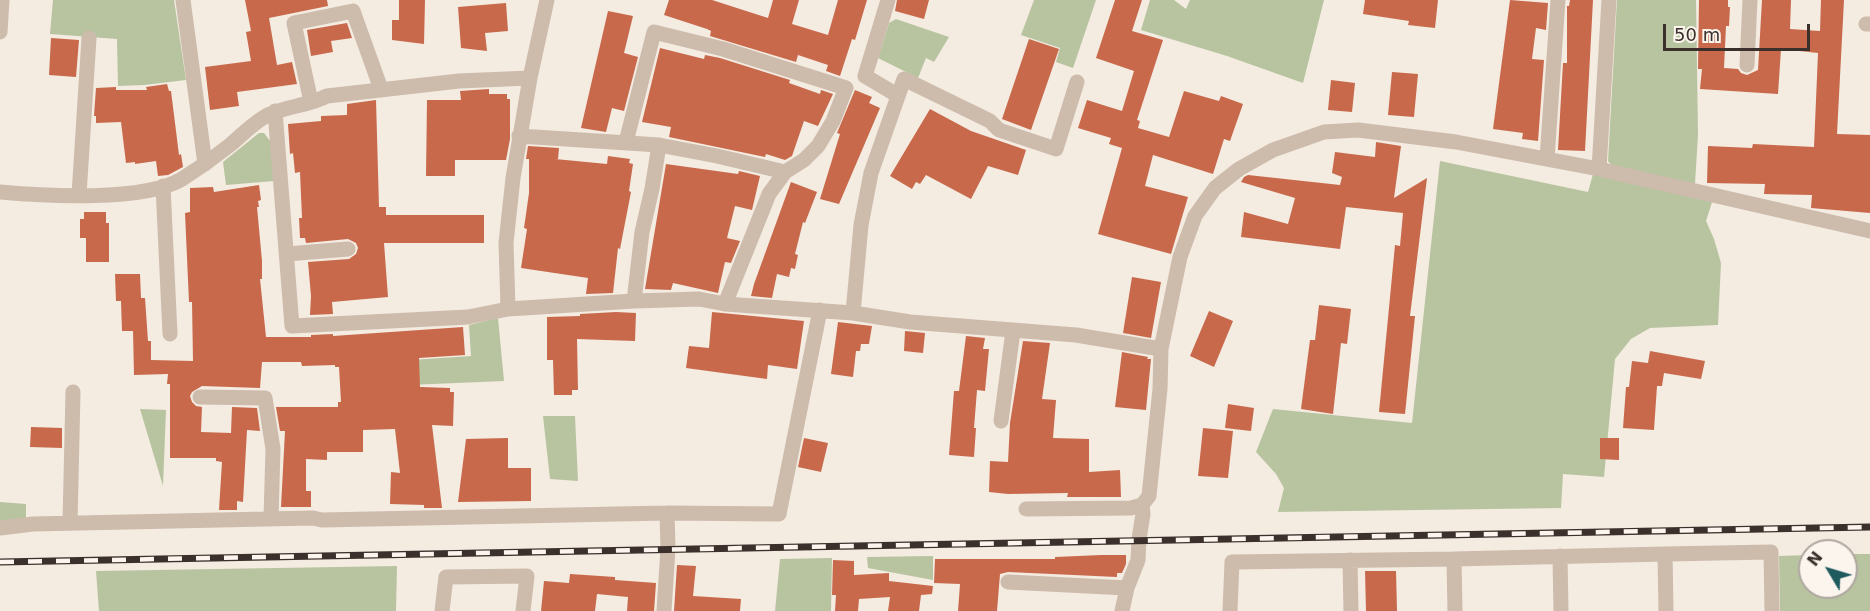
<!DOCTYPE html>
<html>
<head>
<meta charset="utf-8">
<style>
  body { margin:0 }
  #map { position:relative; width:1870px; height:611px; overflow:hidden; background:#f4ebe1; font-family:"DejaVu Sans",sans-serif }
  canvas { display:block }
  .north { position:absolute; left:1798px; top:539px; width:60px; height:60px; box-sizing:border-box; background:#fbf5ee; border:2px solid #aea6a0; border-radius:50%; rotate:308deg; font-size:16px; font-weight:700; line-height:24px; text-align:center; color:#3b302b }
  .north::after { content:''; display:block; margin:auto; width:21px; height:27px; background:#1f5a5e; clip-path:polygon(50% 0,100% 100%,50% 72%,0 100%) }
  .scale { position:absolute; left:1663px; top:24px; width:147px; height:27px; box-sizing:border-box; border:3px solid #3b302b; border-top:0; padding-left:8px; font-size:18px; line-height:21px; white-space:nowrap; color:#3b302b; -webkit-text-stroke:4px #fbf5ee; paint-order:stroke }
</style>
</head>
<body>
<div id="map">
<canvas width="1870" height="611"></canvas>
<div class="north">N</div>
<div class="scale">50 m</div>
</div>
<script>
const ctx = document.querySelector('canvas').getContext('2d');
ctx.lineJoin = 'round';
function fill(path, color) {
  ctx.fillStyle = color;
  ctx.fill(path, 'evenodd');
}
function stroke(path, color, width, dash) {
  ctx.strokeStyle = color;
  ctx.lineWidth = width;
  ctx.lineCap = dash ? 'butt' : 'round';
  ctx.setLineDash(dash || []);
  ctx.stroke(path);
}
const green = new Path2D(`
  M53,0H174L186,80L144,85L118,86L117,39L50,34Z
  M1034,0H1096L1073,68L1056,62L1060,48L1021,35Z
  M1150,0H1174L1186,9L1190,0H1324L1303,83L1227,56L1141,30Z
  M1617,0H1696L1698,135L1695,184L1613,167L1608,161Z
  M896,19L949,37L934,62L926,58L918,78L878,58L889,23Z
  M259,133H264L271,142L274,181L226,185L223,162Z
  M1440,161L1588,192L1593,174L1713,199L1706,221L1714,239L1721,263L1718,325L1650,328L1631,339L1615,359L1604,477L1563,474L1561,508L1278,512L1284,488L1276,474L1256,452L1273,409L1412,423Z
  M498,318L504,381L385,386L382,362L471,356L469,325Z
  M140,409L166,410L163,486Z
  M543,416H575L578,481L550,479Z
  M0,502L26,504V522L0,524Z
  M1846,554H1870V611H1780L1779,556L1810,555V587H1846Z
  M933,556V580L868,568L867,557Z
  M832,558L831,611H775L780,559Z
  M397,566L396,611H99L96,571Z`);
const building = new Path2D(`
  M245,0H327L328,6L269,18L277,65L292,62L297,84L237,92L239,106L210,110L205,67L251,61L246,32L251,31Z
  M399,0H425L424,44L392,40V20H399Z
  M669,0H712L768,18L773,0H799L792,24L828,35L838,0H867L855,40L852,39L840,76L826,71L828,65L798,55L796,62L710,36L711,31L707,29L664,15Z
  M897,0H929L924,19L895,11Z
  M1115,0H1142L1132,31L1163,40L1137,120L1140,121L1138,128L1169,137L1184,91L1219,101L1221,96L1243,104L1230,141L1224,139L1213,174L1153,155L1145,186L1188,197L1171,254L1098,234L1122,148L1109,144L1111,138L1078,128L1087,100L1122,111L1134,71L1096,58Z
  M1365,0H1438L1435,28L1408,25L1409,21L1363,14Z
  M1510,0L1548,3L1546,30L1536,28L1532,59L1544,60L1538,141L1522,139L1523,133L1493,129Z
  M1570,0H1593L1585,151L1558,150L1563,63H1567V6H1569Z
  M1699,0H1728V7H1730L1729,26H1726L1724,68L1738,69L1741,73L1747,75L1758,70L1762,0H1791L1790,29L1820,31L1821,0H1844L1837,134L1870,135V213L1811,208L1812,195L1764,194L1765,184L1707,183L1708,146L1752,148L1753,144L1814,147L1818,53L1781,49L1778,94L1700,89L1702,69H1698Z
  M506,3L508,31L485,33L487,51L461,48L458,7Z
  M608,11L633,16L624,53L638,57L624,111L612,108L606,132L581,128Z
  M347,23L352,38L331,41L333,52L311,56L307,30Z
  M51,38L79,40L76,77L49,75Z
  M1029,39L1059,49L1031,130L1002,119Z
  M660,48L704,59L705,55L720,58L790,80L789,83L820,94L821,90L833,94L818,126L804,121L792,156L785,160L766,154L765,157L669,137L671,127L642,122Z
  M1392,72L1418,74L1414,117L1388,115Z
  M1331,80L1355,83L1352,112L1328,110Z
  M167,84L169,91H171L179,155L181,154L183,167L168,175L158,176L156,161L135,164V162L126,163L121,122L96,123V116H94L96,88L116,87V90H147L146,87Z
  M489,89V94H507V99H510V139L506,160H455V176H426L427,100H461L460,91Z
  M855,90L872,97L869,103L880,108L839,204L820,199L840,134L837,133Z
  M376,100L379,207H386V215H484V243H384L388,297L332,302L333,314L310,315L311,296L308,262L349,259L356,254L358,248L356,243L348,239L306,243L305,238H300L299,218H302L300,172L295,173L293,153L290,154L288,124L321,121V116L347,115V104Z
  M930,109L971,131L1026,150L1018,175L988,166L971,199L926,175L920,184L916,182L912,189L890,176Z
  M1376,142L1401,146L1394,198L1427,178L1410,316H1415L1405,414L1379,412L1395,245L1400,246L1403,213L1346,207L1340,249L1241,237L1244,212L1288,224L1295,198L1241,182L1244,177L1248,175L1340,185L1342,177L1332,173L1335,152L1375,157Z
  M528,146L559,148L558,159H555L607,164L608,156L630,159L629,163L633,164L629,191L631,192L620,249L618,248L613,293L586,294L588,278L521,268L527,229L524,228L529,193V159H526Z
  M666,164L738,174L739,171L760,176L752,210L735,206L727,238L740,241L731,263L725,262L718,293L673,283L671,290L645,289Z
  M791,182L817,192L805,223L803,222L795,254L798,255L795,269L791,268L789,277L777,274L772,298L751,296L754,284Z
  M259,185L261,200L258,201L259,207H257L262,261V279H260L266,337H311V335L333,334V336L463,327L465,355L419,358L420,387L450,388V392H454L453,426L432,425L442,508H424V505L390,504L391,472L400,473L395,429L363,430V452H327V460L306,459V491H311V507H281L285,431H280L276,407H338V402H341L339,367H335V365L302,366L301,362H262L260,388L202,386L192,392L190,396L192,402L196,406L202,407L201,432L231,433L232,407L257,408L260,431L247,430L243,502L237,501V510H219L222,462L216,461V458H170V384H167L168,374L134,375L133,331H122L121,301H116L115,274H140L141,298H145L148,341H151V360L193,361L192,302H189L185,213L190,212V188L213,187L214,192Z
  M84,212H106V223H109V262H86V238H80V219H84Z
  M1132,277L1161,282L1151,338L1123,333Z
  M1319,305L1351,309L1347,344L1341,343L1333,414L1301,409L1310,340H1315Z
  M1209,311L1233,321L1214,367L1190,356Z
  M616,312L636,313L635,341L577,339L578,390H572V395H554L553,360H547V317L580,316V314Z
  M712,312L804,321L797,369L768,365L767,379L686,368L689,346L709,348Z
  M838,322L872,326L869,344H861L860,351H856L853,377L831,374Z
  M905,331L925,333L923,353L904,351Z
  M966,336L985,338L983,349H989L985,391L977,390L974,428H976L974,457L949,455L954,391H959Z
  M1023,341L1050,343L1042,399L1056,400L1053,438L1089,439V472L1120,470L1121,497H1067L1068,493L1008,494L989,492L990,461L1008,462L1010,423Z
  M1650,351L1705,361L1701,379L1664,373L1662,386H1657L1654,430L1623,428L1626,387H1629L1632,361L1648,363Z
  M1122,352L1148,357L1147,359H1151L1146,410L1115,407Z
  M1228,404L1254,408L1251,431L1225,428Z
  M31,427L62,428V448L30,447Z
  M1203,428L1233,431L1228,478L1198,476Z
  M508,438V468H531V501L458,502L466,439Z
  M804,438L828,443L821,472L798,467Z
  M1600,438H1619V460L1600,459Z
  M1101,555H1126V564L1122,573H1117V577L1008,572L1000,574L997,611H958L960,584L934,583L935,559H1055V557Z
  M833,560L854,561V575L889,573V581L933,586L932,594L921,595L919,611H888L890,597L859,599L858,611H835L836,595H832Z
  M677,565L696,566L693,596L741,599L740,611H674Z
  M1365,571H1396L1397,611H1366Z
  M570,574L615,577V580L656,583L654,611H627L628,597L597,594L595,611H541L544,581L569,583Z`);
const minor = new Path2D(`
  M183,0L205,164
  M547,0L530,78L513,178L506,243L508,309L634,301L699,299L725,304L853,313L910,322L1076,335L1161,349
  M888,0L865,76L897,95
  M1866,24H1870
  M0,32L2,0
  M1747,65L1750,0
  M311,102L294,23L353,11L381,89
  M275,111L292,326L468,317L508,309
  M519,136L659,145L717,156L785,172
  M626,142L654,32L723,49L846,88L833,121L818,146L804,160L785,172L769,194L725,304
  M1547,159L1558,0
  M1599,169L1609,0
  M163,186L170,334
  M0,192C44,196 144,202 182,179C198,169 215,157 230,145C242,135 252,124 266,116C285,106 308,106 327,96L459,81L530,78
  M79,195L89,38
  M287,254L348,249
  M634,301L642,232L652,189L659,145
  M853,313L861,225L871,173L904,79L990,121L999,130L1056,149L1077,82
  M200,397L265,398L273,449L271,518
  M1001,421L1013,331
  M1026,509L1131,508L1142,505L1149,496L1160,389L1161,349L1180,257L1195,216L1215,188L1239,169L1273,150L1324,132L1358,130L1456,142L1599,169L1870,231
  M70,523L73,392
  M0,528L33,524L313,518L322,520L667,513L779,514L820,310
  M1665,554L1771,552L1772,611
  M1560,556L1561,611
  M1350,560L1351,611
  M1008,582L1127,588
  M442,611L446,577L527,576L523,611
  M664,611L668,548L667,513
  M1122,611L1127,588L1138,560L1139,539L1143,514L1142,505
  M1230,611L1232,562L1454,559
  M1455,611L1454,559L1665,554L1666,611`);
const rail = new Path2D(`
  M0,562L1870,527`);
fill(green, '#b8c4a0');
fill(building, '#c8694b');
stroke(minor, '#cdbbac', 15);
stroke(rail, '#3b302b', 7);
stroke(rail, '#fbf5ee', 4.5, [14]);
</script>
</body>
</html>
